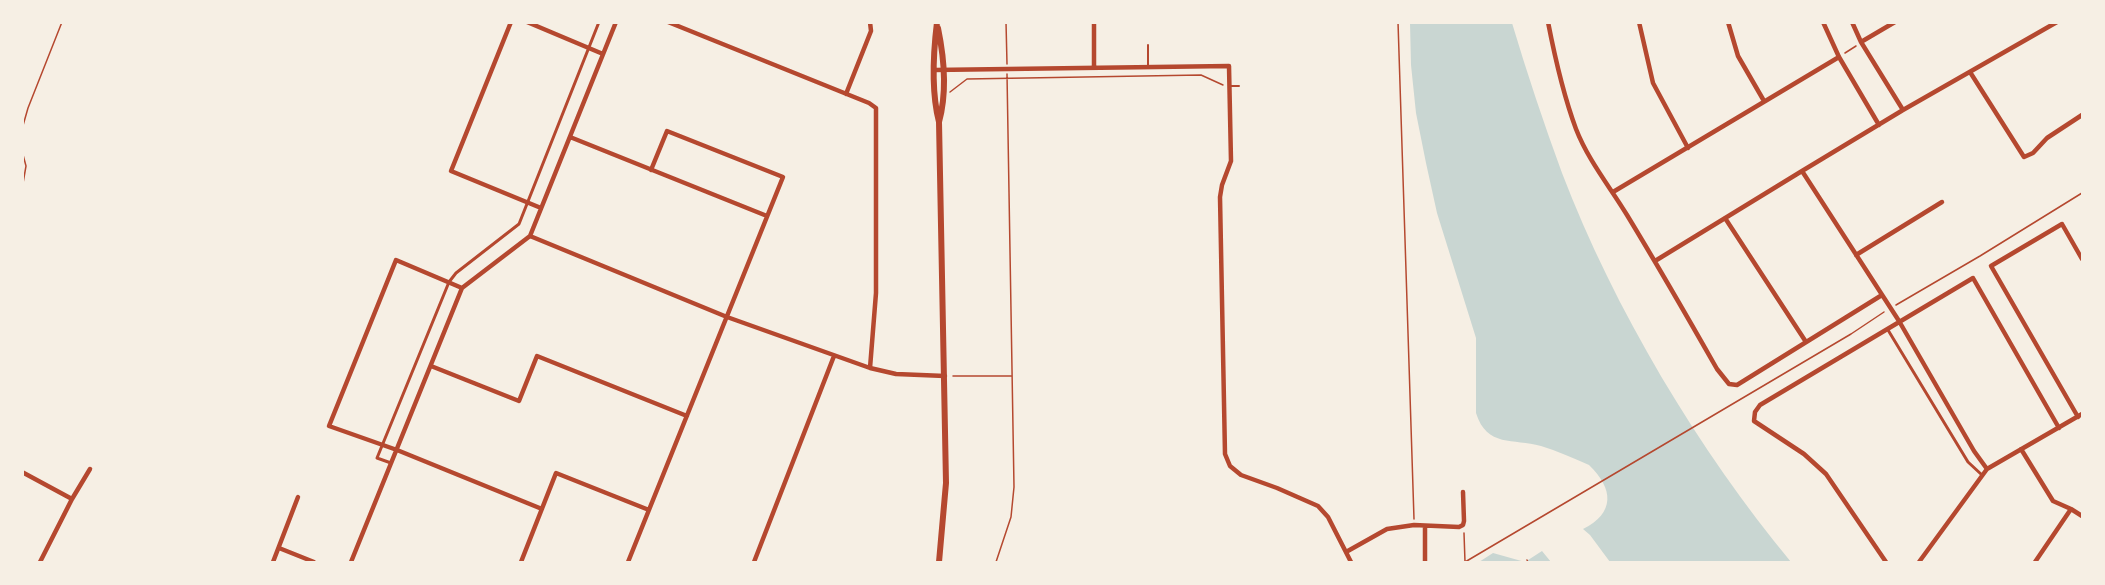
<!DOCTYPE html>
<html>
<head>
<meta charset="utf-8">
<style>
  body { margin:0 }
  #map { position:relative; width:2105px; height:585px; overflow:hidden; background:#f6efe4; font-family:"PT Sans Narrow",sans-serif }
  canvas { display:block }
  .frame { position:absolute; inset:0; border:24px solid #f6efe4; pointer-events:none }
</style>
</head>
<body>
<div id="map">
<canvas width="2105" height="585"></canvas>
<div class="frame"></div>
</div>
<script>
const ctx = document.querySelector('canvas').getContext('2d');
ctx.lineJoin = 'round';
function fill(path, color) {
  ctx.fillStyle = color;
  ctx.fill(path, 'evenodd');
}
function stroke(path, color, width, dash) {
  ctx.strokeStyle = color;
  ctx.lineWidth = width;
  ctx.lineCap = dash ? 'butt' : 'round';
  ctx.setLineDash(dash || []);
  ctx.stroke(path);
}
const water = new Path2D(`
  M1410,23H1512C1527,73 1544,124 1562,173C1614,309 1699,451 1791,562H1610L1590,535L1583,529C1615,513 1614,489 1589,465C1573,458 1557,451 1541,446C1513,438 1487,448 1476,413V338L1437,213L1426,163L1416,113L1411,65Z
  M1542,551L1551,562H1479L1493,553L1525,562Z`);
const path = new Path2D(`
  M1006,22L1007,64
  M1398,22L1414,519
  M1845,53L1856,46
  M950,92L967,79L1201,75L1223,85
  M22,129L28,108L62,22
  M22,151L26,166L22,189
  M1896,305L1980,256L2082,193
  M953,376H1011
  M1464,533L1465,562
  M1527,560L1528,562
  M996,562L1011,517L1014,487L1007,74
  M1465,562L1851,334L1884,312`);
const service = new Path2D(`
  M1148,66V45
  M1230,86H1239`);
const pedestrian = new Path2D(`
  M1888,330L1968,462L1982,475
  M391,463L377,458L449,282L456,273L519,224L599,22`);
const minor = new Path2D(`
  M511,22L451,171L541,208
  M527,22L603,54
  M668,22L869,103L876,108V293L870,368
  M1094,22V67
  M1548,22C1555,58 1563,94 1576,129C1588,160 1610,187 1627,215C1658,266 1688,318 1717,369L1729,384L1737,385L1882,295
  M1639,22L1653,83L1688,148
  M1728,22L1738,56L1764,101
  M1823,22L1839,57L1879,125
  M1852,22L1861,42L1903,110
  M2057,22L1903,110L1802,171L1899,321L1974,451L1987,469L2082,414
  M1861,42L1895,22
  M934,70L1229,66L1231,161L1222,185L1220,197L1225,454L1230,466L1241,475L1277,488L1318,506L1328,517L1351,562
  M1970,72L2024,157L2033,153L2047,138L2082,115
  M846,94L871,31L870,22
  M570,137L767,216
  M1613,192L1839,57
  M1725,218L1806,342
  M530,236L727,317L870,368L896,374L945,376
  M1856,255L1942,202
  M1655,261L1802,171
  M462,288L396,260L329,426L397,450L542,509
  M431,366L519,401L537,356L687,416
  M2078,417L1991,266L2062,224L2082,259
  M2021,449L2053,501L2071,509L2035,562
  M22,472L72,499L40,562
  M72,499L90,469
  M2071,509L2082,516
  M279,548L314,562
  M1346,552L1387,529L1414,525L1459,527L1463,525L1464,521L1463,492
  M273,562L298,497
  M351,562L462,288L530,236L616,22
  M521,562L556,473L649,510
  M628,562L783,177L667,131L651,170
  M754,562L834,356
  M1425,562V527
  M1886,562L1826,474L1804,454L1754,421L1755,412L1760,405L1973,278L2059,428
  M1919,562L1987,469`);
const secondary = new Path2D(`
  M937,22C933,55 931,91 939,122L946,483L939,562
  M938,28C944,57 947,93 939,122`);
fill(water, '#c9d6d2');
stroke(path, '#b5482f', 1.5);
stroke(service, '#b5482f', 2);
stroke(pedestrian, '#b5482f', 3);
stroke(minor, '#b5482f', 4.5);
stroke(secondary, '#b5482f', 6);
</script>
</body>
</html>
